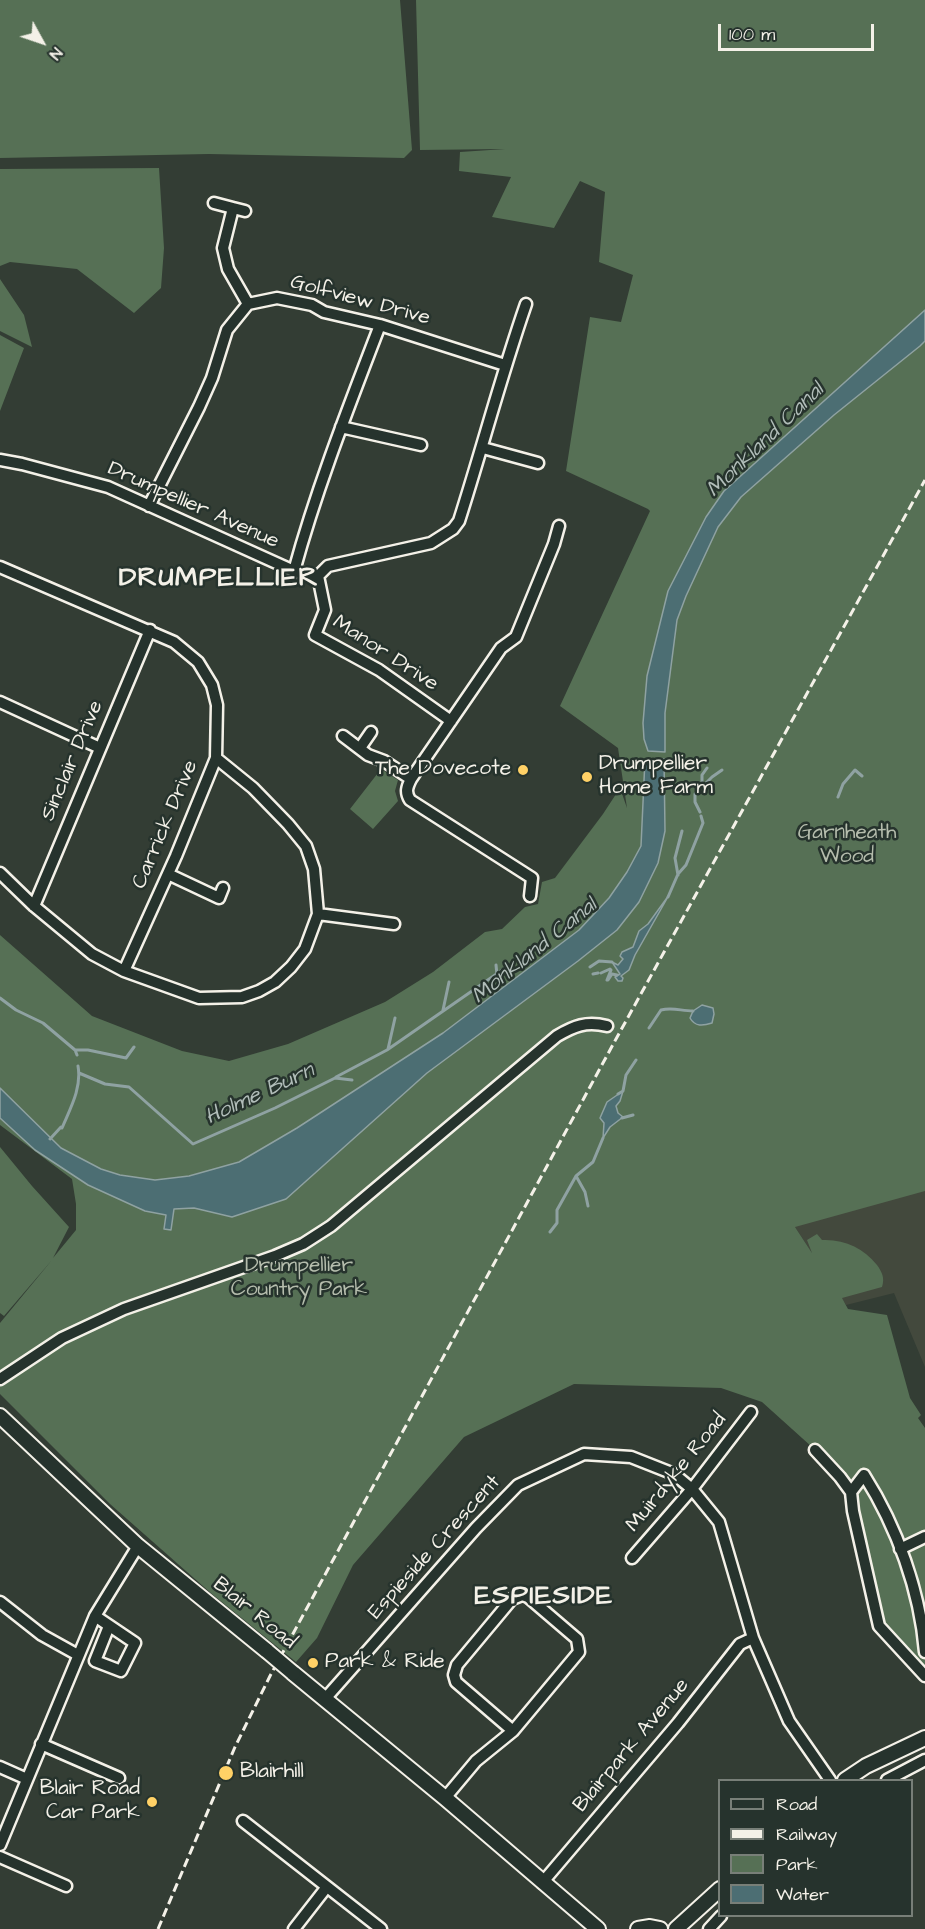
<!DOCTYPE html>
<html>
<head>
<meta charset="utf-8">
<style>
  body { margin:0 }
  #map { position:relative; width:925px; height:1929px; overflow:hidden; background:#333d34; font-family:"Architects Daughter",sans-serif }
  canvas { display:block }
  .legend { position:absolute; left:718px; top:1779px; width:195px; height:138px; box-sizing:border-box; background:#26332d; border:2px solid #787f78; margin:0; padding:8px 10px; list-style:none; font-size:18px; color:#f4f1e8 }
  .legend li { display:flex; align-items:center; gap:12px; height:30px }
  .legend b { width:30px; border:2px solid #787f78 }
  .north { position:absolute; left:12px; top:12px; width:60px; height:60px; -webkit-text-stroke:4px #26332d; paint-order:stroke; rotate:130deg; font-size:16px; font-weight:700; line-height:24px; text-align:center; color:#f4f1e8 }
  .north::after { content:''; display:block; margin:auto; width:21px; height:27px; background:#f4f1e8; clip-path:polygon(50% 0,100% 100%,50% 72%,0 100%) }
  .scale { position:absolute; left:718px; top:24px; width:156px; height:27px; box-sizing:border-box; border:3px solid #f4f1e8; border-top:0; padding-left:8px; font-size:18px; line-height:21px; white-space:nowrap; color:#f4f1e8; -webkit-text-stroke:4px #26332d; paint-order:stroke }
</style>
</head>
<body>
<div id="map">
<canvas width="925" height="1929"></canvas>
<ul class="legend">
<li><b style="height:8px;background:#26332d"></b>Road</li>
<li><b style="height:8px;background:#f4f1e8"></b>Railway</li>
<li><b style="height:16px;background:#567055"></b>Park</li>
<li><b style="height:16px;background:#4c6e73"></b>Water</li>
</ul>
<div class="north">N</div>
<div class="scale">100 m</div>
</div>
<script>
const ctx = document.querySelector('canvas').getContext('2d');
ctx.lineJoin = 'round';
function fill(path, color) {
  ctx.fillStyle = color;
  ctx.fill(path, 'evenodd');
}
function stroke(path, color, width, dash) {
  ctx.strokeStyle = color;
  ctx.lineWidth = width;
  ctx.lineCap = dash ? 'butt' : 'round';
  ctx.setLineDash(dash || []);
  ctx.stroke(path);
}
function write(font, color, halo, rows, align = 'center') {
  ctx.font = font + ' "Architects Daughter",sans-serif';
  ctx.lineWidth = 5;
  ctx.setLineDash([]);
  ctx.textBaseline = 'middle';
  ctx.strokeStyle = halo;
  ctx.fillStyle = color;
  for (const [text, x, y, turn = 0] of rows) {
    ctx.save();
    ctx.translate(x, y);
    ctx.rotate((+turn || 0) * Math.PI / 180);
    ctx.textAlign = isNaN(turn) ? turn : align;
    if (halo) ctx.strokeText(text, 0, 0);
    ctx.fillText(text, 0, 0);
    ctx.restore();
  }
}
const built = new Path2D(`
  M925,1190V1367L894,1293L846,1305L793,1224Z`);
const green = new Path2D(`
  M0,0H400L412,150L404,158L209,154L0,158Z
  M416,0H925V1191L795,1227L812,1253L807,1240L817,1234L822,1240C845,1239 863,1248 877,1265C882,1272 885,1278 882,1287L842,1298L848,1309L887,1315L910,1398L921,1415L918,1418L925,1428V1679L885,1627L842,1474L762,1402L721,1388L574,1384L464,1437L353,1565L317,1638L296,1662L212,1594L110,1504L0,1394V1323L52,1260L4,1316L0,1313V1147L32,1186L69,1227L53,1258L76,1230V1204L72,1179L0,1125V935L92,1016L182,1051L229,1061L288,1044L385,1002L433,972L485,932L502,929L525,907L538,904L542,882L555,878L603,814L620,788L627,808L618,748L560,706L650,511L648,509L566,471L590,317L621,322L633,275L599,262L605,192L580,181L554,228L492,217L511,177L459,171L460,152L505,149L420,150Z
  M159,168L164,248L161,288L134,313L77,269L10,262L0,266V169Z
  M0,279L24,315L32,347L0,331Z
  M0,335L24,348L0,411Z
  M381,769L398,780L395,791L398,801L373,829L350,809Z`);
const water = new Path2D(`
  M925,310V341L920,346L834,415L741,497L718,527L686,596L677,620L665,713V752L648,751L644,739L643,723L647,676L668,591L706,517L724,491Z
  M645,759H664L665,831L658,863L639,902L617,930L578,961L427,1073L286,1199L232,1217L194,1208L174,1209L171,1230L164,1229L166,1215L145,1211L88,1185L35,1150L0,1118V1088L61,1148L101,1169L120,1175L155,1180L189,1176L239,1162L297,1128L443,1033L579,930L609,898L627,872L641,846Z
  M669,895L635,955L629,970L621,976L623,978L622,981H618L615,977L620,974L612,962L618,965L623,959L620,956L622,952L633,947L639,931L648,924Z
  M702,1005L713,1008L714,1014L712,1023C703,1026 695,1027 690,1018L693,1011Z
  M623,1091L620,1101L616,1106L618,1113L623,1117L610,1127L603,1138L604,1123L600,1118L607,1102Z`);
const stream = new Path2D(`
  M702,786V775L707,768
  M838,797L843,784L855,770L862,776
  M700,812L695,802V794L712,777L722,770
  M678,875L675,858L682,831
  M668,897L678,874L686,865L703,823L701,816
  M496,965L497,975
  M590,967L599,961L612,962
  M601,973L610,969L611,970L607,980H608L612,974L617,975
  M593,974L598,973
  M0,998L16,1010L43,1023L75,1050L77,1055
  M443,1010L449,982
  M649,1028L661,1010C673,1007 681,1011 693,1011
  M388,1049L395,1018
  M75,1050H88L126,1058L134,1047
  M79,1073L105,1084L129,1087L193,1144L275,1108L335,1078L352,1080
  M336,1077L387,1050L508,966
  M618,1094L623,1091L626,1075L636,1060
  M622,1118L633,1115
  M62,1128C70,1109 82,1088 78,1066
  M50,1139L61,1127
  M576,1176L585,1192L588,1206
  M550,1232L557,1223V1210L576,1176L593,1162L603,1138`);
const minor = new Path2D(`
  M214,203L233,208
  M245,211L233,208L223,248L228,269L248,304
  M341,427L421,445
  M483,448L538,463
  M0,460L22,464L108,487L294,571L318,576L328,566L431,543L453,529L459,521C482,449 501,376 526,304
  M149,506L199,407L212,378L227,330L248,304L277,298L312,305L324,312L380,325L505,365
  M0,567L174,642L198,662L212,685L217,705L216,758L176,856L124,971
  M294,571C317,487 349,406 380,325
  M318,576L325,610L315,635L379,670L451,721
  M0,702L100,748
  M343,736L368,755L384,761L411,779L501,648L516,637L554,544L559,526
  M360,748L371,732
  M411,779C407,787 405,792 410,800L532,878L530,896
  M0,873L34,906L92,954L124,971L199,998L242,997L259,991L275,982L291,967L305,949L318,914L314,869L306,846L288,824L253,788L216,758
  M168,874L219,898L223,888
  M34,906L150,630
  M318,914L394,924
  M0,1379L62,1338L124,1309L275,1256L303,1244L331,1226L557,1036C574,1026 586,1021 607,1026
  M815,1450L840,1477L851,1492L853,1511L879,1626L925,1676
  M851,1492L864,1475C897,1527 920,1591 925,1652
  M900,1549L925,1537
  M632,1558L692,1489L751,1412
  M0,1602L42,1635L78,1655
  M95,1616L135,1643L121,1671L95,1661L109,1626
  M324,1700L476,1528L518,1485L584,1454L631,1457L674,1474L692,1489L719,1522L753,1638L789,1721L830,1780
  M41,1744L119,1778
  M0,1767L27,1779
  M887,1780L925,1760
  M445,1798L476,1761L513,1731L579,1652L577,1639L528,1597L522,1595L512,1599L457,1665L454,1675L456,1682L513,1731
  M243,1821L381,1929
  M0,1845L95,1616L138,1546
  M0,1857L66,1886
  M542,1883L678,1723L740,1644L753,1638
  M294,1929L326,1888
  M709,1929L721,1916`);
const tertiary = new Path2D(`
  M0,1416L138,1546L267,1651
  M293,1673L445,1798L598,1929
  M845,1780L866,1766L925,1738
  M638,1929L650,1927L660,1929
  M676,1929L720,1889`);
const rail = new Path2D(`
  M158,1929L235,1747L270,1676L616,1039L925,480`);
const tertiaryBridge = new Path2D(`
  M267,1651L293,1673`);
const markers = [
  [523,770,6,"#ffd166"],
  [587,777,6,"#ffd166"],
  [313,1663,6,"#ffd166"],
  [226,1773,8,"#ffd166"],
  [152,1802,6,"#ffd166"]
];
const streetNames = [
  ["Golfview Drive",360,301,15],
  ["Drumpellier Avenue",193,506,24],
  ["Manor Drive",385,654,33],
  ["Sinclair Drive",73,761,-67],
  ["Carrick Drive",166,825,-67],
  ["Muirdyke Road",677,1473,-51],
  ["Espieside Crescent",435,1548,-48],
  ["Blair Road",254,1614,39],
  ["Blairpark Avenue",632,1746,-50]
];
const poiNames = [
  ["Drumpellier",599,765],
  ["Home Farm",599,789],
  ["The Dovecote",511,770,"right"],
  ["Park & Ride",325,1663],
  ["Blairhill",240,1773],
  ["Blair Road",140,1790,"right"],
  ["Car Park",140,1814,"right"]
];
const parkNames = [
  ["Garnheath",847,834],
  ["Wood",847,858],
  ["Drumpellier",299,1267],
  ["Country Park",299,1291]
];
const waterNames = [
  ["Monkland Canal",766,441,-44],
  ["Monkland Canal",535,952,-39],
  ["Holme Burn",260,1095,-25]
];
const districtNames = [
  ["DRUMPELLIER",219,579],
  ["ESPIESIDE",544,1597]
];
fill(built, '#43493d');
fill(green, '#567055');
fill(water, '#4c6e73');
stroke(water, '#8fa2a2', 1.5);
stroke(stream, '#8fa2a2', 3);
stroke(minor, '#f4f1e8', 15);
stroke(tertiary, '#f4f1e8', 18);
stroke(minor, '#26332d', 10);
stroke(tertiary, '#26332d', 14);
stroke(rail, '#f4f1e8', 3, [9, 4.5]);
stroke(tertiaryBridge, '#f4f1e8', 18, []);
stroke(tertiaryBridge, '#26332d', 14);
for (const [x, y, r, color] of markers) {
  const dot = new Path2D();
  dot.arc(x, y, r, 0, 2 * Math.PI);
  ctx.fillStyle = color;
  ctx.fill(dot);
  stroke(dot, '#26332d', 2);
}
write('21px', '#f4f1e8', '#26332d', streetNames);
write('21px', '#f4f1e8', '#26332d', poiNames, 'left');
write('21px', '#b5bdad', '#26332d', parkNames);
write('italic 22px', '#b1bdb9', '#26332d', waterNames);
ctx.letterSpacing = '1.5px';
write('bold 27px', '#f4f1e8', '#26332d', districtNames);
ctx.letterSpacing = '0px';
</script>
</body>
</html>
